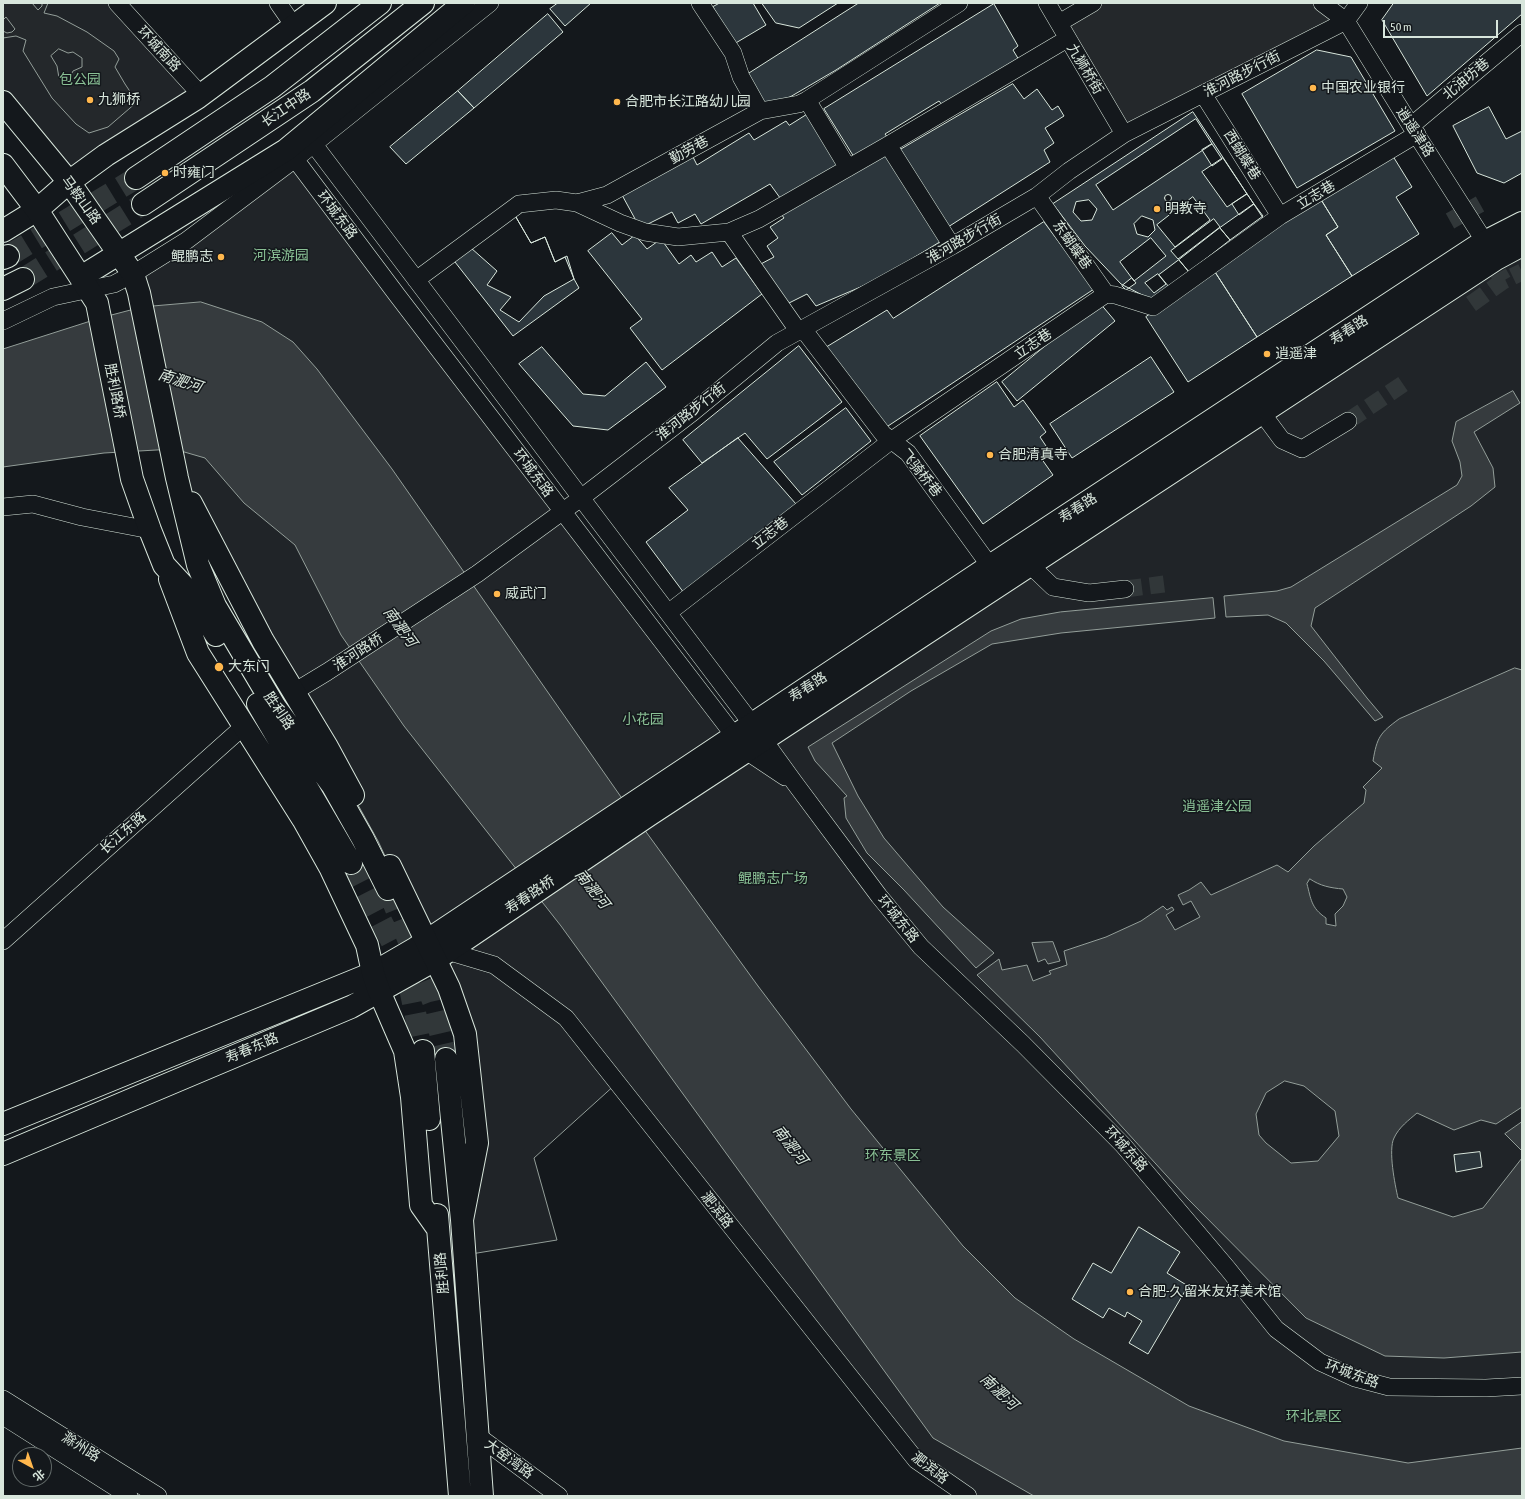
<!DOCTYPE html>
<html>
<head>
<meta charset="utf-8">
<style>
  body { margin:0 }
  #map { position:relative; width:1525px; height:1499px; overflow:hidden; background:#14181c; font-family:"Asap Condensed","Noto Sans SC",sans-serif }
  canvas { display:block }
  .frame { position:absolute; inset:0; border:4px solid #d8e6dc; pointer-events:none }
  .north { position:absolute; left:12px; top:1447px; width:40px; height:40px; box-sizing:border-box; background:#14181c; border:1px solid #626a69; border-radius:50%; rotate:140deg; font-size:11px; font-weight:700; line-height:16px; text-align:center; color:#d8e6dc }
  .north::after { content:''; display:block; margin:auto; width:14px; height:18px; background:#ffb74d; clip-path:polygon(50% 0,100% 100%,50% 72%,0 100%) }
  .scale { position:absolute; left:1383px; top:20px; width:115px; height:18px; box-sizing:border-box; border:2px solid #d8e6dc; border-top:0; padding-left:5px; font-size:12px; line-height:14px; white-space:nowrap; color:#d8e6dc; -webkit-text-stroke:3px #14181c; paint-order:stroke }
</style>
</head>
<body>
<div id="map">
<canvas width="1525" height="1499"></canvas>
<div class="frame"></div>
<div class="north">北</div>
<div class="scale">50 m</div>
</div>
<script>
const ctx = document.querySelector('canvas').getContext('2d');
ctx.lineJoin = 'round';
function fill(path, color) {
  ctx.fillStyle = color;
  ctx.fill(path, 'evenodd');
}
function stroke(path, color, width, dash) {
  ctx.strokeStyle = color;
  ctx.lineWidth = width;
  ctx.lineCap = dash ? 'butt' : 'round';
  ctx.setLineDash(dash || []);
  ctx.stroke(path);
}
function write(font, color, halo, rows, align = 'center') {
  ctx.font = font + ' "Asap Condensed","Noto Sans SC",sans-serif';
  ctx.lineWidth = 3;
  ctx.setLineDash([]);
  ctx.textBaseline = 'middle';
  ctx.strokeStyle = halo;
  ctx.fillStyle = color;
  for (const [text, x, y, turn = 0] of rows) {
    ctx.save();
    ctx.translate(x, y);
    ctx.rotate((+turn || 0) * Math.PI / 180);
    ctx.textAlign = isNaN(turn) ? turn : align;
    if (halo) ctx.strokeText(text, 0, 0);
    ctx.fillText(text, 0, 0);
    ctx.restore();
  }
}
const green = new Path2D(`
  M3,3H108L197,98L69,182L3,102Z
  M295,159L735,736L425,942L378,841L177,478L133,274Z
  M1522,245V1496H968L916,1460L617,1083L534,1158L557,1240L465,1255L477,1143L465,1034L435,960L764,739Z`);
const parking = new Path2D(`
  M3,3H32L38,10L42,6V3H48L44,13L57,16L87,32L114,51L119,59L115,67L125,84L137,102L108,127L89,133L76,124L52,98L23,51L26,40L16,36L3,38V31L7,33L12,32L15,29L6,17L3,20ZM59,49L68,53L73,52L82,58V67L73,71L69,79L59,78L57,66L51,56Z
  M1093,3H1322L1346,21L1124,134L1059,23Z`);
const water = new Path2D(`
  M201,302L262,322L293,342L317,369L392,469L628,807L758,986L851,1109L963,1246L1015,1298L1074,1339L1189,1406L1284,1441L1408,1463L1522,1448V1496H1034L933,1438L561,926L404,726L341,635L295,545L244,503L205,458L174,449L104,453L3,467V349L100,318L142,307Z
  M1513,391L1520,403L1474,432L1493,468L1495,487L1471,506L1315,608L1311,626L1367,698L1383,717L1375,721L1324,661L1286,623L1268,615L1226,617L1224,596L1277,591L1291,587L1457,485L1462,476L1460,462L1452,441L1456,422Z
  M1213,598L1215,618L1061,633L992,644L911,691L832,743L858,796L884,838L943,907L994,953L976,968L904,890L867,853L846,818L844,798L847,796L815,761L808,747L991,631L1021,619L1060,612Z
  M1515,668L1522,670V1107L1496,1124L1481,1120L1454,1130L1417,1113C1409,1120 1399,1127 1394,1138C1388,1150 1395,1185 1398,1198L1453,1217L1483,1208L1522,1158V1352L1444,1358L1385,1356L1306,1318L1187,1198L1040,1037L977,975L999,959L1002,970L1027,965L1033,981L1051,974L1049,971L1067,965L1064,951L1106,937L1141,921L1163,906L1167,910L1172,907L1174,910L1166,915L1175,930L1200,917L1191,901L1183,905L1178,895L1189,890L1201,882L1211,895L1277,865L1288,872L1314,846L1364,803L1366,790L1363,787L1382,768L1373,761C1377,737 1380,733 1399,719ZM1310,879C1320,886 1331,888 1343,889L1347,897L1343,906L1335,914L1336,926L1326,924V918C1311,908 1311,899 1307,884ZM1285,1081L1304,1086L1335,1111L1339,1136L1318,1161L1291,1163L1266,1143L1259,1135L1256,1114L1266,1093Z
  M1053,942L1060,961L1048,964L1045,959L1038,962L1032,943Z
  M1522,1122V1151L1505,1134Z`);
const building = new Path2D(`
  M558,3H591L565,26L550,9Z
  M720,3H753L766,25L734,44L713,7Z
  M762,3H838L799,28L776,23Z
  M859,3H940L836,70L790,97L762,105L745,76Z
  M1394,3H1522V14L1427,96L1382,20Z
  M994,4L1018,46L1013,50L1019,60L943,106L939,101L885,134L888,138L854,157L824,109Z
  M548,14L563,32L474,108L458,91Z
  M1317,50L1351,57L1395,131L1297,188L1242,94Z
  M1013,84L1024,99L1037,89L1052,110L1058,106L1064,116L1045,128L1054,143L1044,150L1050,162L948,227L900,150Z
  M458,91L474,108L406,164L390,147Z
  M1489,107L1506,139L1522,131V173L1504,183L1477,173L1453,126Z
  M1193,112L1265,221L1170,292L1150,299L1121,284L1085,246L1053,204Z
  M808,114L840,167L783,202L770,184L701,224L695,214L678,223L672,212L640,228L622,195L693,157L697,165L749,133L754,140L786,121L789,125Z
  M1196,119L1212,144L1113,210L1096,185Z
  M1212,144L1222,159L1212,166L1202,150Z
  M1391,153L1412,187L1396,197L1419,234L1352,276L1326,235L1338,227L1320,198Z
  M886,155L943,240L877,280L816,306L807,294L785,305L757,266L774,257L767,246L778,238L770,227L784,218L779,211Z
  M1223,158L1247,194L1227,207L1202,172Z
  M1247,194L1254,204L1239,215L1232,204Z
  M1164.5 198a3.5 3.5 0 1 1 7 0a3.5 3.5 0 1 1-7 0Z
  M1193,197L1210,220L1175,247L1157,225Z
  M1320,198L1338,227L1326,235L1352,276L1257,337L1215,272Z
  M1089,200L1097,209L1092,220L1081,221L1073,212L1076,202Z
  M1254,204L1263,216L1230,240L1220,228Z
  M513,212L531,243L545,237L555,262L567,256L574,279L544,296L519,322L500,310L511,297L487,285L497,271L471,248Z
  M513,212L531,243L545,237L555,262L565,257L574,279L579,288L513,336L455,262Z
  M1142,216L1153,220L1155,230L1148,237L1137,234L1134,224Z
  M1214,219L1220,227L1178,259L1171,251Z
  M1044,222L1094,289L882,430L823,349L887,310L893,318Z
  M1220,228L1230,240L1189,272L1179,260Z
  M612,233L622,245L635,235L647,249L661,239L679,264L691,255L696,262L712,252L722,267L736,258L762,294L662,370L630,328L642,319L588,251Z
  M1151,238L1166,256L1134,281L1120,262Z
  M1179,260L1189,272L1169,287L1159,275Z
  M1215,272L1257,337L1188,382L1146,317Z
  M1158,274L1166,284L1154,293L1145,283Z
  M1132,278L1136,283L1126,290L1122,286Z
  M1099,302L1115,321L1017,401L1002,382Z
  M799,346L842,402L767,459L745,433L702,463L683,440Z
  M542,347L583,394L605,396L646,362L666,387L608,430L573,426L519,364Z
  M1151,357L1174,392L1072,458L1050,424Z
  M997,382L1014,407L1023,400L1046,432L1040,437L1050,452L1041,458L1053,475L983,524L920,436Z
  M846,408L871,441L802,495L774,462Z
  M738,438L796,504L684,593L646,542L688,510L669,488Z
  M1480,1152L1482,1167L1456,1172L1454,1155Z
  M1139,1227L1180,1252L1167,1273L1188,1286L1148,1354L1129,1343L1142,1321L1127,1312L1125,1317L1109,1308L1103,1318L1072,1299L1093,1263L1111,1273Z`);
const minorTunnel = new Path2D(`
  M1450,221L1480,204
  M1486,251L1503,281
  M1471,304L1503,281L1522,272
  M1348,421L1403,384
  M1125,589L1164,584`);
const highwayTunnel = new Path2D(`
  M8,256L136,178
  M23,279L143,204
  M351,863L406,969L423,1051
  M388,889L433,1001L446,1059`);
const minor = new Path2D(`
  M117,3L201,95
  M278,3L294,26
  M700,3L733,53L741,77L760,111
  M1047,3L1124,134
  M1322,3L1346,21L1411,126L1485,242
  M1059,23L1093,3
  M1203,94L1280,216
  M807,100L848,168
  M1411,126L1522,33
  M306,134L752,724L794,782L879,896L921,947L1023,1044L1123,1145L1228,1269L1276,1329L1320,1362L1355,1378L1389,1387L1486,1388L1522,1386
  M888,145L952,246
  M286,150L295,159L397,295L746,751L785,777
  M1037,196L1106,294
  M577,203L620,223L645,232L678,237L729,232L759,219L888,145L1067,39
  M729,232L799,332
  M416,280L519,204L556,200L577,203L607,195L760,111L799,104L807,100L959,3
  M3,321L53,297L114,284L133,274L186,241L295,159L490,3
  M803,329L883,434L908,453L990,566
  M1262,413L1282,440L1302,449L1348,421
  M3,507L33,504L82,517L150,530
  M1030,565L1053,587L1089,593L1125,589
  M668,613L892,440L1106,294L1115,295L1153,307L1280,216L1417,134
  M294,692L327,672L477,574L581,498L693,412L777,343L952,246L1037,196L1069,171L1124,134L1346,21L1359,3
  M3,941L244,726
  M447,951L494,965L566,1018L916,1460L968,1496
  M3,1399L158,1496
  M3,1416L129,1496
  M478,1436L559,1496`);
const major = new Path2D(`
  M3,231L37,210
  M3,1124L373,973L416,948L990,566L1477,246L1522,223
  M3,1154L351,1007L435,960L649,815L1496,259L1522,245`);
const highway = new Path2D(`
  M3,102L69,182L133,274L139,293L177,478L198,565L215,606L275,707L333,786L363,839L388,889
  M3,165L37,210L97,303L132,479L150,530L164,565L189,592L216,635
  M136,178L272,87L380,3
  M143,204L312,91L423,3
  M37,210L69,182L106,155L197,98L325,3
  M3,258L8,256
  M81,277L286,150L464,3
  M3,289L23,279
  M191,503L263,641L327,747L353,795
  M170,579L198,653L303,819L331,869L367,945L373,973L379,991L405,1051L412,1097L421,1205L438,1229
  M258,704L351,863
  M390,866L449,988L465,1034L477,1143L462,1220
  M423,1051L429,1119
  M446,1059L462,1220L482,1496
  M437,1215L460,1496`);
const markers = [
  [1313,88,4,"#ffb74d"],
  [90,100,4,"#ffb74d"],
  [617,102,4,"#ffb74d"],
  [165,173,4,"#ffb74d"],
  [1157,209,4,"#ffb74d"],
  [221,257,4,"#ffb74d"],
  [1267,354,4,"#ffb74d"],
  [990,455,4,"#ffb74d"],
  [497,594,4,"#ffb74d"],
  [219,667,5,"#ffb74d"],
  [1130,1292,4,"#ffb74d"]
];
const streetNames = [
  ["环城南路",159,49,47],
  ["九狮桥街",1085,69,59],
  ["淮河路步行街",1242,74,-27],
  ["北油坊巷",1466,79,-40],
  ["长江中路",286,108,-34],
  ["逍遥津路",1415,132,57],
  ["勤劳巷",689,150,-29],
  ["西蝴蝶巷",1242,155,58],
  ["立志巷",1316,195,-31],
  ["马鞍山路",81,200,54],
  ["环城东路",337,215,53],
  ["淮河路步行街",964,239,-30],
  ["东蝴蝶巷",1072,245,55],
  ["寿春路",1349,330,-33],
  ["立志巷",1033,344,-34],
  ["胜利路桥",115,391,79],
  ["淮河路步行街",691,412,-38],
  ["环城东路",533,473,53],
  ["飞骑桥巷",921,473,51],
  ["寿春路",1078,508,-33],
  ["立志巷",770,533,-38],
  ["淮河路桥",358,652,-33],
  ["寿春路",808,687,-33],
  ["胜利路",279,711,56],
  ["长江东路",123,833,-41],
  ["寿春路桥",530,895,-34],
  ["环城东路",898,919,51],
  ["寿春东路",252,1048,-23],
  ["环城东路",1126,1149,48],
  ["淝滨路",717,1210,52],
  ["胜利路",442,1273,-95],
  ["环城东路",1352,1374,20],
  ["滁州路",81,1447,32],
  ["大窑湾路",509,1459,36],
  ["淝滨路",930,1468,38]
];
const parkNames = [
  ["包公园",80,80],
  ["河滨游园",281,256],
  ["小花园",643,720],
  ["逍遥津公园",1217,807],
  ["鲲鹏志广场",773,879],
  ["环东景区",893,1156],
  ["环北景区",1314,1417]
];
const poiNames = [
  ["中国农业银行",1321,88],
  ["九狮桥",98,100],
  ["合肥市长江路幼儿园",625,102],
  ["时雍门",173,173],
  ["明教寺",1165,209],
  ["鲲鹏志",213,257,"right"],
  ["逍遥津",1275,354],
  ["合肥清真寺",998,455],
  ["威武门",505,594],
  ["大东门",228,667],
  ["合肥-久留米友好美术馆",1138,1292]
];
const waterNames = [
  ["南淝河",180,381,18],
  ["南淝河",400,627,54],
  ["南淝河",592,889,52],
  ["南淝河",790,1145,52],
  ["南淝河",999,1392,43]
];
fill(green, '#202428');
stroke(green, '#939e99', 1);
fill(parking, '#24282b');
stroke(parking, '#939e99', 1);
fill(water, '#363b3e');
stroke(water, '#939e99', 1);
fill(building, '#2c363c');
stroke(building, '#d8e6dc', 1);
stroke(minorTunnel, '#313739', 17, [17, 8]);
stroke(highwayTunnel, '#313739', 22, [22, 11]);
stroke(minor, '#d8e6dc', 18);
stroke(major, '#d8e6dc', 24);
stroke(highway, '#d8e6dc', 24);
stroke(minor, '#14181c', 17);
stroke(major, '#14181c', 22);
stroke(highway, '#14181c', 22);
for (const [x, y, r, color] of markers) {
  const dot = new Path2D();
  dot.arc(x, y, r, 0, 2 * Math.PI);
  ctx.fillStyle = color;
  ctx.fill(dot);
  stroke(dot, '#14181c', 1.5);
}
write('14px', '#d8e6dc', '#14181c', streetNames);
write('14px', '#8ac095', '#14181c', parkNames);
write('14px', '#d8e6dc', '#14181c', poiNames, 'left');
write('italic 15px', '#d8e6dc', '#14181c', waterNames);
</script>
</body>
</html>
